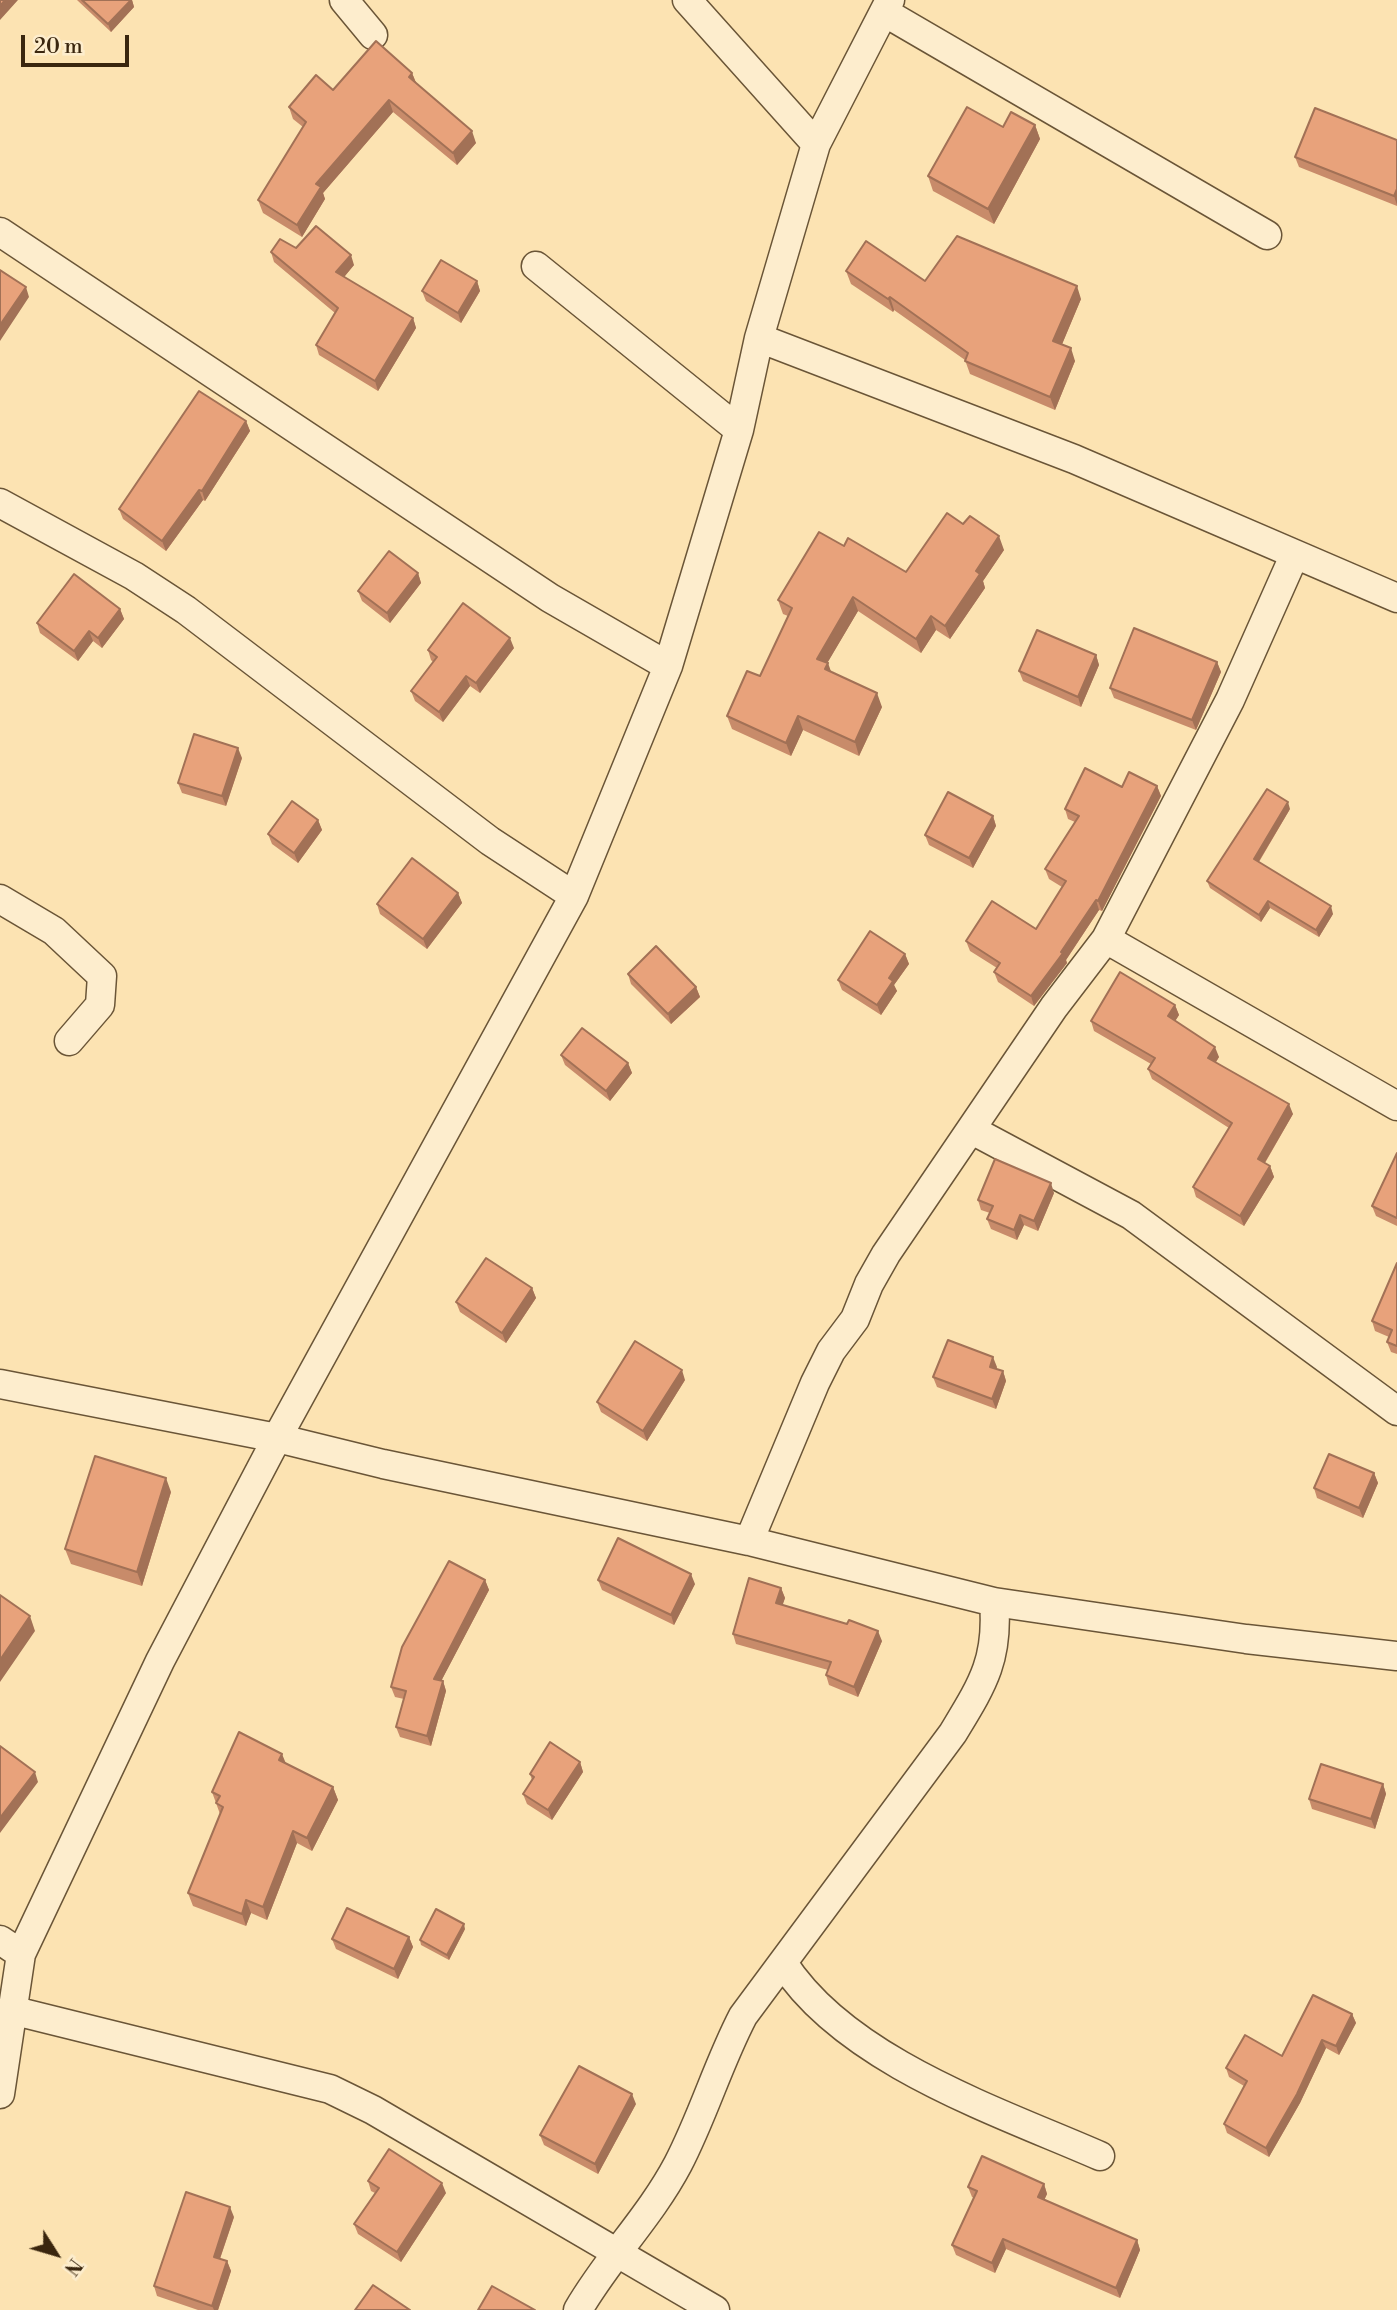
<!DOCTYPE html>
<html>
<head>
<meta charset="utf-8">
<style>
  body { margin:0 }
  #map { position:relative; width:1397px; height:2310px; overflow:hidden; background:#fce3b2; font-family:"Libre Bodoni",serif }
  canvas { display:block }
  .north { position:absolute; left:21px; top:2219px; width:70px; height:70px; -webkit-text-stroke:5px #fdedcd; paint-order:stroke; rotate:127deg; font-size:19px; font-weight:700; line-height:28px; text-align:center; color:#3a260e }
  .north::after { content:''; display:block; margin:auto; width:24px; height:32px; background:#3a260e; clip-path:polygon(50% 0,100% 100%,50% 72%,0 100%) }
  .scale { position:absolute; left:21px; top:35px; width:108px; height:32px; box-sizing:border-box; border:4px solid #3a260e; border-top:0; padding-left:9px; font-size:21px; line-height:24px; white-space:nowrap; color:#3a260e; -webkit-text-stroke:5px #fdedcd; paint-order:stroke }
</style>
</head>
<body>
<div id="map">
<canvas width="1397" height="2310"></canvas>
<div class="north">N</div>
<div class="scale">20 m</div>
</div>
<script>
const ctx = document.querySelector('canvas').getContext('2d');
ctx.lineJoin = 'round';
function stroke(path, color, width, dash) {
  ctx.strokeStyle = color;
  ctx.lineWidth = width;
  ctx.lineCap = dash ? 'butt' : 'round';
  ctx.setLineDash(dash || []);
  ctx.stroke(path);
}
function fill(path, color) {
  ctx.fillStyle = color;
  ctx.fill(path, 'evenodd');
}
const minor = new Path2D(`
  M344,0L373,35
  M687,0L816,144
  M884,12L1267,235
  M0,232L550,598L668,666
  M536,266L739,430
  M759,338L1074,459L1397,598
  M0,503L134,576L186,610L490,841L574,896
  M0,899L54,931L102,976L100,1005L69,1041
  M1106,939L1397,1106
  M972,1130L1131,1215L1397,1411
  M0,1384L277,1438L383,1464L749,1541L994,1602L1246,1639L1397,1656
  M749,1541L815,1383L831,1351L855,1319L869,1284L886,1254L1054,1007L1106,939L1230,700L1294,556
  M0,1940L21,1954L0,2094
  M21,1954L160,1661L277,1438L574,896L668,666L739,430L759,338L816,144L890,0
  M783,1963C846,2061 997,2111 1100,2156
  M15,2011L330,2089L373,2110L715,2310
  M578,2310C608,2258 650,2217 678,2164C703,2116 718,2064 743,2016L953,1733C982,1685 999,1660 994,1602`);
const wall = new Path2D(`
  M77,0H132L134,7L111,32Z
  M412,73L416,83L476,143L457,165L393,112L323,193L325,199L302,237L263,213L258,200L303,127L293,119L289,107L333,90Z
  M1035,125L1040,139L994,224L933,191L928,176L1003,127Z
  M1397,140V206L1299,167L1295,157Z
  M296,248L354,265L344,277L413,318L416,328L378,391L319,355L316,345L335,313L274,262L271,252Z
  M846,271L1081,299L1062,344L1075,361L1055,410L970,374L965,360L894,310L893,312L851,284Z
  M477,281L480,291L461,323L426,301L422,291Z
  M246,421L250,431L205,501L203,500L166,551L123,519L119,509Z
  M963,524L1004,550L983,581L985,588L950,639L936,630L921,653L858,611L827,663L831,672L882,707L859,756L803,730L791,756L732,729L727,716L760,676L788,616L783,614L778,600L844,546L906,572Z
  M418,573L421,583L390,623L362,601L358,591Z
  M120,609L124,619L102,648L93,641L78,661L40,633L37,623Z
  M514,648L480,693L470,686L443,722L415,701L411,691L433,662L431,660L428,650Z
  M1096,655L1099,665L1081,707L1023,681L1019,671Z
  M1217,662L1221,672L1196,730L1114,698L1110,688Z
  M242,758L226,806L182,793L178,783Z
  M1157,786L1161,796L1102,911L1099,910L1066,960L1067,963L1034,1006L998,982L994,972L997,968L970,951L966,941L1036,929L1062,887L1049,879L1045,869L1075,822L1068,819L1065,809L1122,787Z
  M1290,809L1259,862L1333,914L1319,937L1270,908L1261,922L1210,888L1207,881Z
  M993,816L996,826L973,868L929,845L925,835Z
  M318,820L322,830L298,863L272,844L268,834Z
  M458,893L462,903L427,949L380,914L377,904Z
  M905,954L909,964L894,985L897,991L881,1015L842,990L838,980Z
  M628,974L696,987L700,997L671,1024L631,984Z
  M1175,1005L1179,1015L1175,1021L1219,1057L1216,1062L1293,1114L1265,1163L1270,1166L1274,1177L1244,1226L1196,1197L1193,1187L1229,1128L1152,1079L1148,1069L1151,1064L1094,1031L1091,1021Z
  M561,1055L628,1063L632,1073L610,1101L565,1065Z
  M1397,1153V1226L1376,1216L1372,1206Z
  M1054,1193L1038,1231L1024,1225L1017,1240L991,1229L987,1219L990,1213L981,1210L978,1200Z
  M1397,1263V1354L1391,1352L1387,1342L1389,1337L1375,1331L1372,1321Z
  M532,1288L536,1298L506,1343L460,1312L456,1302Z
  M997,1367L996,1369L1003,1371L1006,1381L996,1409L937,1387L933,1377Z
  M685,1380L647,1441L601,1412L597,1402Z
  M1374,1473L1378,1483L1363,1518L1317,1498L1314,1488Z
  M171,1492L142,1586L71,1564L65,1549Z
  M485,1580L489,1590L441,1681H443L446,1691L431,1746L400,1737L396,1727L404,1699L395,1697L391,1687Z
  M598,1580L695,1584L674,1625L602,1590Z
  M781,1588L785,1598L782,1605L882,1641L858,1697L829,1685L826,1675L828,1670L736,1644L733,1634Z
  M580,1762L583,1772L552,1820L527,1804L523,1794L532,1780L530,1774Z
  M285,1763L333,1787L338,1800L312,1851L297,1843L267,1920L251,1913L246,1926L193,1906L188,1893L220,1814L212,1792Z
  M1383,1784L1386,1794L1375,1829L1312,1809L1309,1799Z
  M465,1929L449,1960L421,1945L420,1940Z
  M409,1937L413,1947L398,1979L336,1949L332,1939Z
  M1352,2014L1356,2023L1339,2055L1326,2048L1300,2103L1269,2157L1227,2133L1224,2124L1244,2086L1229,2077L1226,2068L1282,2056Z
  M636,2104L598,2174L544,2145L540,2135Z
  M368,2181L446,2193L401,2262L358,2234L354,2224L375,2193L371,2191Z
  M1044,2184L1047,2194L1044,2200L1137,2240L1140,2250L1120,2298L1006,2249L995,2273L956,2255L952,2245L974,2198L972,2197L968,2187Z
  M234,2217L220,2259L227,2261L231,2271L218,2310H198L157,2296L154,2286Z`);
const shadedWall = new Path2D(`
  M5,0H18L0,20V6Z
  M131,0H132L134,7L111,32L108,24Z
  M412,73L417,85L409,77Z
  M389,100L393,112L323,193L325,199L302,237L297,225L316,184Z
  M1035,125L1040,139L994,224L988,209Z
  M472,131L476,143L457,165L453,153Z
  M1397,189V205L1394,196Z
  M351,255L354,265L340,282L336,272Z
  M477,281L480,291L461,323L458,313Z
  M1077,286L1081,299L1058,354L1053,341Z
  M26,287L29,297L0,341V325Z
  M890,297L894,310L893,312L888,299Z
  M413,318L416,328L378,391L375,381Z
  M1071,348L1075,361L1055,410L1050,397Z
  M246,421L250,431L205,501L202,491Z
  M199,490L203,500L166,551L162,541Z
  M999,536L1004,550L983,581L985,588L950,639L945,626L976,571Z
  M418,573L421,583L390,623L387,613Z
  M853,597L858,611L822,672L817,659Z
  M120,609L124,619L102,648L98,638Z
  M931,616L936,630L921,653L916,639Z
  M89,631L93,641L78,661L74,651Z
  M510,638L514,648L480,693L476,683Z
  M1096,655L1099,665L1081,707L1078,697Z
  M1217,662L1221,672L1196,730L1192,720Z
  M828,663L833,677L825,669Z
  M466,676L470,686L443,722L439,712Z
  M877,693L882,707L859,756L855,742Z
  M798,716L803,730L791,756L786,743Z
  M238,748L242,758L226,806L222,796Z
  M1157,786L1161,796L1102,911L1098,901Z
  M1288,802L1290,809L1256,866L1254,859Z
  M993,816L996,826L973,868L969,858Z
  M318,820L322,830L298,863L294,853Z
  M458,893L462,903L427,949L423,939Z
  M1096,900L1099,910L1066,960L1067,963L1034,1006L1031,996Z
  M1268,901L1270,908L1261,922L1259,915Z
  M1331,906L1333,914L1319,937L1316,930Z
  M905,954L909,964L894,985L897,991L881,1015L877,1005L889,978Z
  M696,987L700,997L671,1024L668,1014Z
  M1175,1005L1179,1015L1172,1026L1168,1016Z
  M1215,1047L1219,1057L1212,1068L1208,1058Z
  M628,1063L632,1073L610,1101L606,1091Z
  M1289,1104L1293,1114L1261,1169L1258,1159Z
  M1270,1166L1274,1177L1244,1226L1240,1216Z
  M1051,1183L1054,1193L1038,1231L1034,1221Z
  M1020,1215L1024,1225L1017,1240L1014,1230Z
  M532,1288L536,1298L506,1343L502,1333Z
  M993,1357L997,1367L993,1377L990,1367Z
  M682,1370L685,1380L647,1441L643,1431Z
  M1003,1371L1006,1381L996,1409L992,1399Z
  M1374,1473L1378,1483L1363,1518L1359,1508Z
  M166,1478L171,1492L142,1586L137,1572Z
  M691,1574L695,1584L674,1625L671,1615Z
  M485,1580L489,1590L437,1689L434,1679Z
  M781,1588L785,1598L780,1613L776,1603Z
  M30,1616L35,1631L0,1682V1660Z
  M878,1631L882,1641L858,1697L854,1687Z
  M443,1681L446,1691L431,1746L427,1736Z
  M282,1754L287,1766L279,1760Z
  M580,1762L583,1772L552,1820L548,1810Z
  M35,1772L38,1782L0,1833V1818Z
  M1383,1784L1386,1794L1375,1829L1371,1819Z
  M333,1787L338,1800L312,1851L307,1838Z
  M293,1831L297,1843L267,1920L263,1907Z
  M246,1900L251,1913L246,1926L242,1914Z
  M464,1924L465,1929L449,1960L447,1955Z
  M409,1937L413,1947L398,1979L394,1969Z
  M1352,2014L1356,2023L1339,2055L1336,2046Z
  M1322,2040L1326,2048L1300,2103L1269,2157L1266,2148Z
  M632,2094L636,2104L598,2174L595,2164Z
  M442,2183L446,2193L401,2262L397,2252Z
  M1044,2184L1047,2194L1041,2207L1038,2197Z
  M230,2207L234,2217L217,2267L214,2257Z
  M1003,2239L1006,2249L995,2273L992,2263Z
  M1137,2240L1140,2250L1120,2298L1116,2288Z
  M227,2261L231,2271L218,2310H214L212,2306Z`);
const building = new Path2D(`
  M0,0H5L0,6Z
  M82,0H131L108,24Z
  M376,41L412,73L409,77L472,131L453,153L389,100L316,184L321,187L297,225L258,200L306,122L289,107L316,75L333,90Z
  M967,107L1003,127L1011,112L1035,125L988,209L928,176Z
  M1315,108L1397,140V189L1394,196L1295,157Z
  M316,226L351,255L336,272L413,318L375,381L316,345L338,308L271,252L280,239L296,248Z
  M957,236L1077,286L1053,341L1071,348L1050,397L965,361L968,353L890,297L888,299L846,271L866,241L925,281Z
  M441,260L477,281L458,313L422,291Z
  M0,270L26,287L0,325Z
  M199,391L246,421L202,491L199,490L162,541L119,509Z
  M947,513L963,524L970,516L999,536L976,571L980,574L945,626L931,616L916,639L853,597L817,659L828,663L825,669L877,693L855,742L798,716L786,743L727,716L747,671L760,676L792,608L778,600L819,532L844,546L848,538L906,572Z
  M389,551L418,573L387,613L358,591Z
  M74,574L120,609L98,638L89,631L74,651L37,623Z
  M463,603L510,638L476,683L466,676L439,712L411,691L437,657L428,650Z
  M1134,628L1217,662L1192,720L1110,688Z
  M1037,630L1096,655L1078,697L1019,671Z
  M194,734L238,748L222,796L178,783Z
  M1085,768L1122,787L1129,772L1157,786L1098,901L1096,900L1061,952L1063,953L1031,996L994,972L1000,963L966,941L992,901L1036,929L1066,881L1045,869L1079,816L1065,809Z
  M1267,789L1288,802L1254,859L1331,906L1316,930L1268,901L1259,915L1207,881Z
  M948,792L993,816L969,858L925,835Z
  M292,801L318,820L294,853L268,834Z
  M412,858L458,893L423,939L377,904Z
  M870,931L905,954L889,978L893,981L877,1005L838,980Z
  M656,946L696,987L668,1014L628,974Z
  M1120,972L1175,1005L1168,1016L1215,1047L1208,1058L1289,1104L1258,1159L1270,1166L1240,1216L1193,1187L1232,1123L1148,1069L1155,1058L1091,1021Z
  M582,1028L628,1063L606,1091L561,1055Z
  M1397,1153V1218L1372,1206Z
  M995,1159L1051,1183L1034,1221L1020,1215L1014,1230L987,1219L993,1206L978,1200Z
  M486,1258L532,1288L502,1333L456,1302Z
  M1397,1263V1346L1387,1342L1392,1330L1372,1321Z
  M948,1340L993,1357L990,1367L1003,1371L992,1399L933,1377Z
  M635,1341L682,1370L643,1431L597,1402Z
  M1329,1454L1374,1473L1359,1508L1314,1488Z
  M95,1456L166,1478L137,1572L65,1549Z
  M618,1538L691,1574L671,1615L598,1580Z
  M449,1561L485,1580L434,1679L443,1681L427,1736L396,1727L406,1691L391,1687L402,1647Z
  M749,1578L781,1588L776,1603L847,1624L849,1620L878,1631L854,1687L826,1675L831,1662L733,1634Z
  M0,1595L30,1616L0,1660Z
  M239,1732L282,1754L279,1760L333,1787L307,1838L293,1831L263,1907L246,1900L242,1914L188,1893L223,1807L216,1803L220,1796L212,1792Z
  M550,1742L580,1762L548,1810L523,1794L534,1777L530,1774Z
  M0,1746L35,1772L0,1818Z
  M1321,1764L1383,1784L1371,1819L1309,1799Z
  M347,1908L409,1937L394,1969L332,1939Z
  M436,1909L464,1924L447,1955L420,1940Z
  M1313,1995L1352,2014L1336,2046L1322,2040L1297,2094L1266,2148L1224,2124L1247,2081L1226,2068L1245,2035L1282,2056Z
  M579,2066L632,2094L595,2164L540,2135Z
  M389,2149L442,2183L397,2252L354,2224L379,2188L368,2181Z
  M982,2156L1044,2184L1038,2197L1137,2240L1116,2288L1003,2239L992,2263L952,2245L977,2191L968,2187Z
  M186,2192L230,2207L214,2257L227,2261L212,2306L154,2286Z
  M373,2285L410,2310H355Z
  M492,2286L535,2310H478Z`);
stroke(minor, '#6a5537', 31);
stroke(minor, '#fdedcd', 28);
fill(wall, '#c88b6a');
fill(shadedWall, '#a27156');
fill(building, '#e8a27b');
stroke(building, '#a27156', 2);
</script>
</body>
</html>
